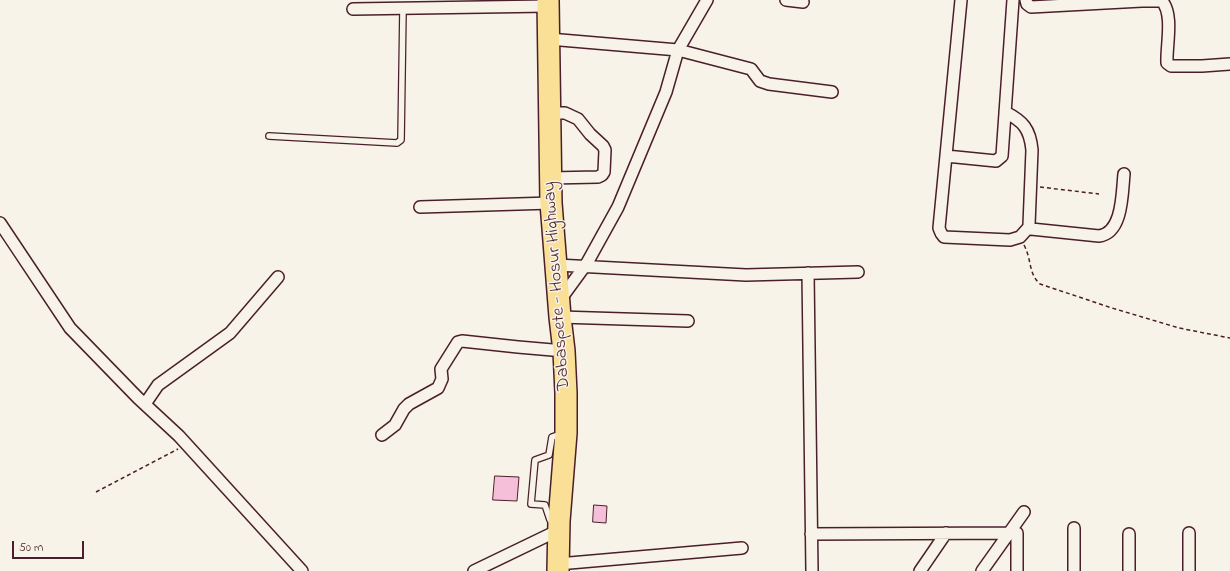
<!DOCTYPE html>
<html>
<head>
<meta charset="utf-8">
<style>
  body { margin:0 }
  #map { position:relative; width:1230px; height:571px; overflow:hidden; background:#f7f3e8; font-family:"Indie Flower",sans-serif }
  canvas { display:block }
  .scale { position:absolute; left:12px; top:541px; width:72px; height:18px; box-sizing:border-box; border:2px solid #4a1f2b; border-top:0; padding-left:5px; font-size:12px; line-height:14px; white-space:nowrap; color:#4a1f2b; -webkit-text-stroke:3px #f7f3e8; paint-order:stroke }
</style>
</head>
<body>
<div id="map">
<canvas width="1230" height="571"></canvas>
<div class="scale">50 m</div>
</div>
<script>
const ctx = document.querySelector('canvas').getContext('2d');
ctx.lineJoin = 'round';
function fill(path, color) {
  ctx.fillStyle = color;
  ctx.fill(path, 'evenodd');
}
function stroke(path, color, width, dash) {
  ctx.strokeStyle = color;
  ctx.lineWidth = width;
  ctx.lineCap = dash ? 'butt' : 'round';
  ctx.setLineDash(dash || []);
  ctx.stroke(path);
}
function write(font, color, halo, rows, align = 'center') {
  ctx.font = font + ' "Indie Flower",sans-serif';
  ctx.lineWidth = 3;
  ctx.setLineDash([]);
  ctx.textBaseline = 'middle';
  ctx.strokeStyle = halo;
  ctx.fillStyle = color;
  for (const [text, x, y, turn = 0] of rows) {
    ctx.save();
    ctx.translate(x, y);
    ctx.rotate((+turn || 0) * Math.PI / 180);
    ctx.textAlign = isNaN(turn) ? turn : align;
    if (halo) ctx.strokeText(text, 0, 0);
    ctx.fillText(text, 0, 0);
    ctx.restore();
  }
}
const building = new Path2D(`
  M495,476L519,477L517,501L493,500Z
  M594,505L607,506L606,523L593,522Z`);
const path = new Path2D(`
  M1040,187L1099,194
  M1024,245C1032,260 1028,273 1040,284L1112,308L1179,328L1230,338
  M96,492L178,449`);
const lane = new Path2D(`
  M269,136L397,143L401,140L403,9
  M553,520H550L545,505L531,504L535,460L549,455L552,437L561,434`);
const street = new Path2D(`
  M786,0L803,2
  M961,0L939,228L941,233L944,237L1010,240L1020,237L1029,227
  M1026,0L1027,4L1031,7L1142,1H1162C1174,15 1166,46 1167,63L1171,66H1202L1230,64
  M353,9L548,6
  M549,39L678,50L751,69L760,81L769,84L832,92
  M1005,112C1023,121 1030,129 1032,150L1029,225L1031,229L1099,236C1123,233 1122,193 1124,174
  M550,113H565L578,119L590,134L603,146L605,150L604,172L602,175L598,177L550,178
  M946,156L996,161L1002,156L1013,0
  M420,207L551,203
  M0,223L70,328L138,398L179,436L302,571
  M557,265L746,275L858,272
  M808,273L812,571
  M560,300L587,263L618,207L666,92L678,50L707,0
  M560,317L688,321
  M145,404L158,385L230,333L278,277
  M382,435L395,425L404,409L409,404L438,388L442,379L441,369L458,342L462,341L518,347L564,351
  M1074,528V571
  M811,534L1017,533V571
  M1129,534V571
  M558,564L742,548
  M474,571L559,530
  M920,571L946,533
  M982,571L1024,512
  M1189,571V533`);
const highway = new Path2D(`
  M548,0L551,203L560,317L564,351L566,393V433L559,521L558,571`);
const streetNames = [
  ["Dabaspete - Hosur Highway",558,286,-94]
];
fill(building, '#f5bfd9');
stroke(building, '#4a1f2b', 1);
stroke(lane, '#4a1f2b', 8);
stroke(street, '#4a1f2b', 14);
stroke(highway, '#4a1f2b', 24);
stroke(path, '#4a1f2b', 1.5, [4, 3]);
stroke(lane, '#f7f3e8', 5.5);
stroke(street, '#f7f3e8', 11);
stroke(highway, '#f9e096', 21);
write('18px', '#4a1f2b', '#f7f3e8', streetNames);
</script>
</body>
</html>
